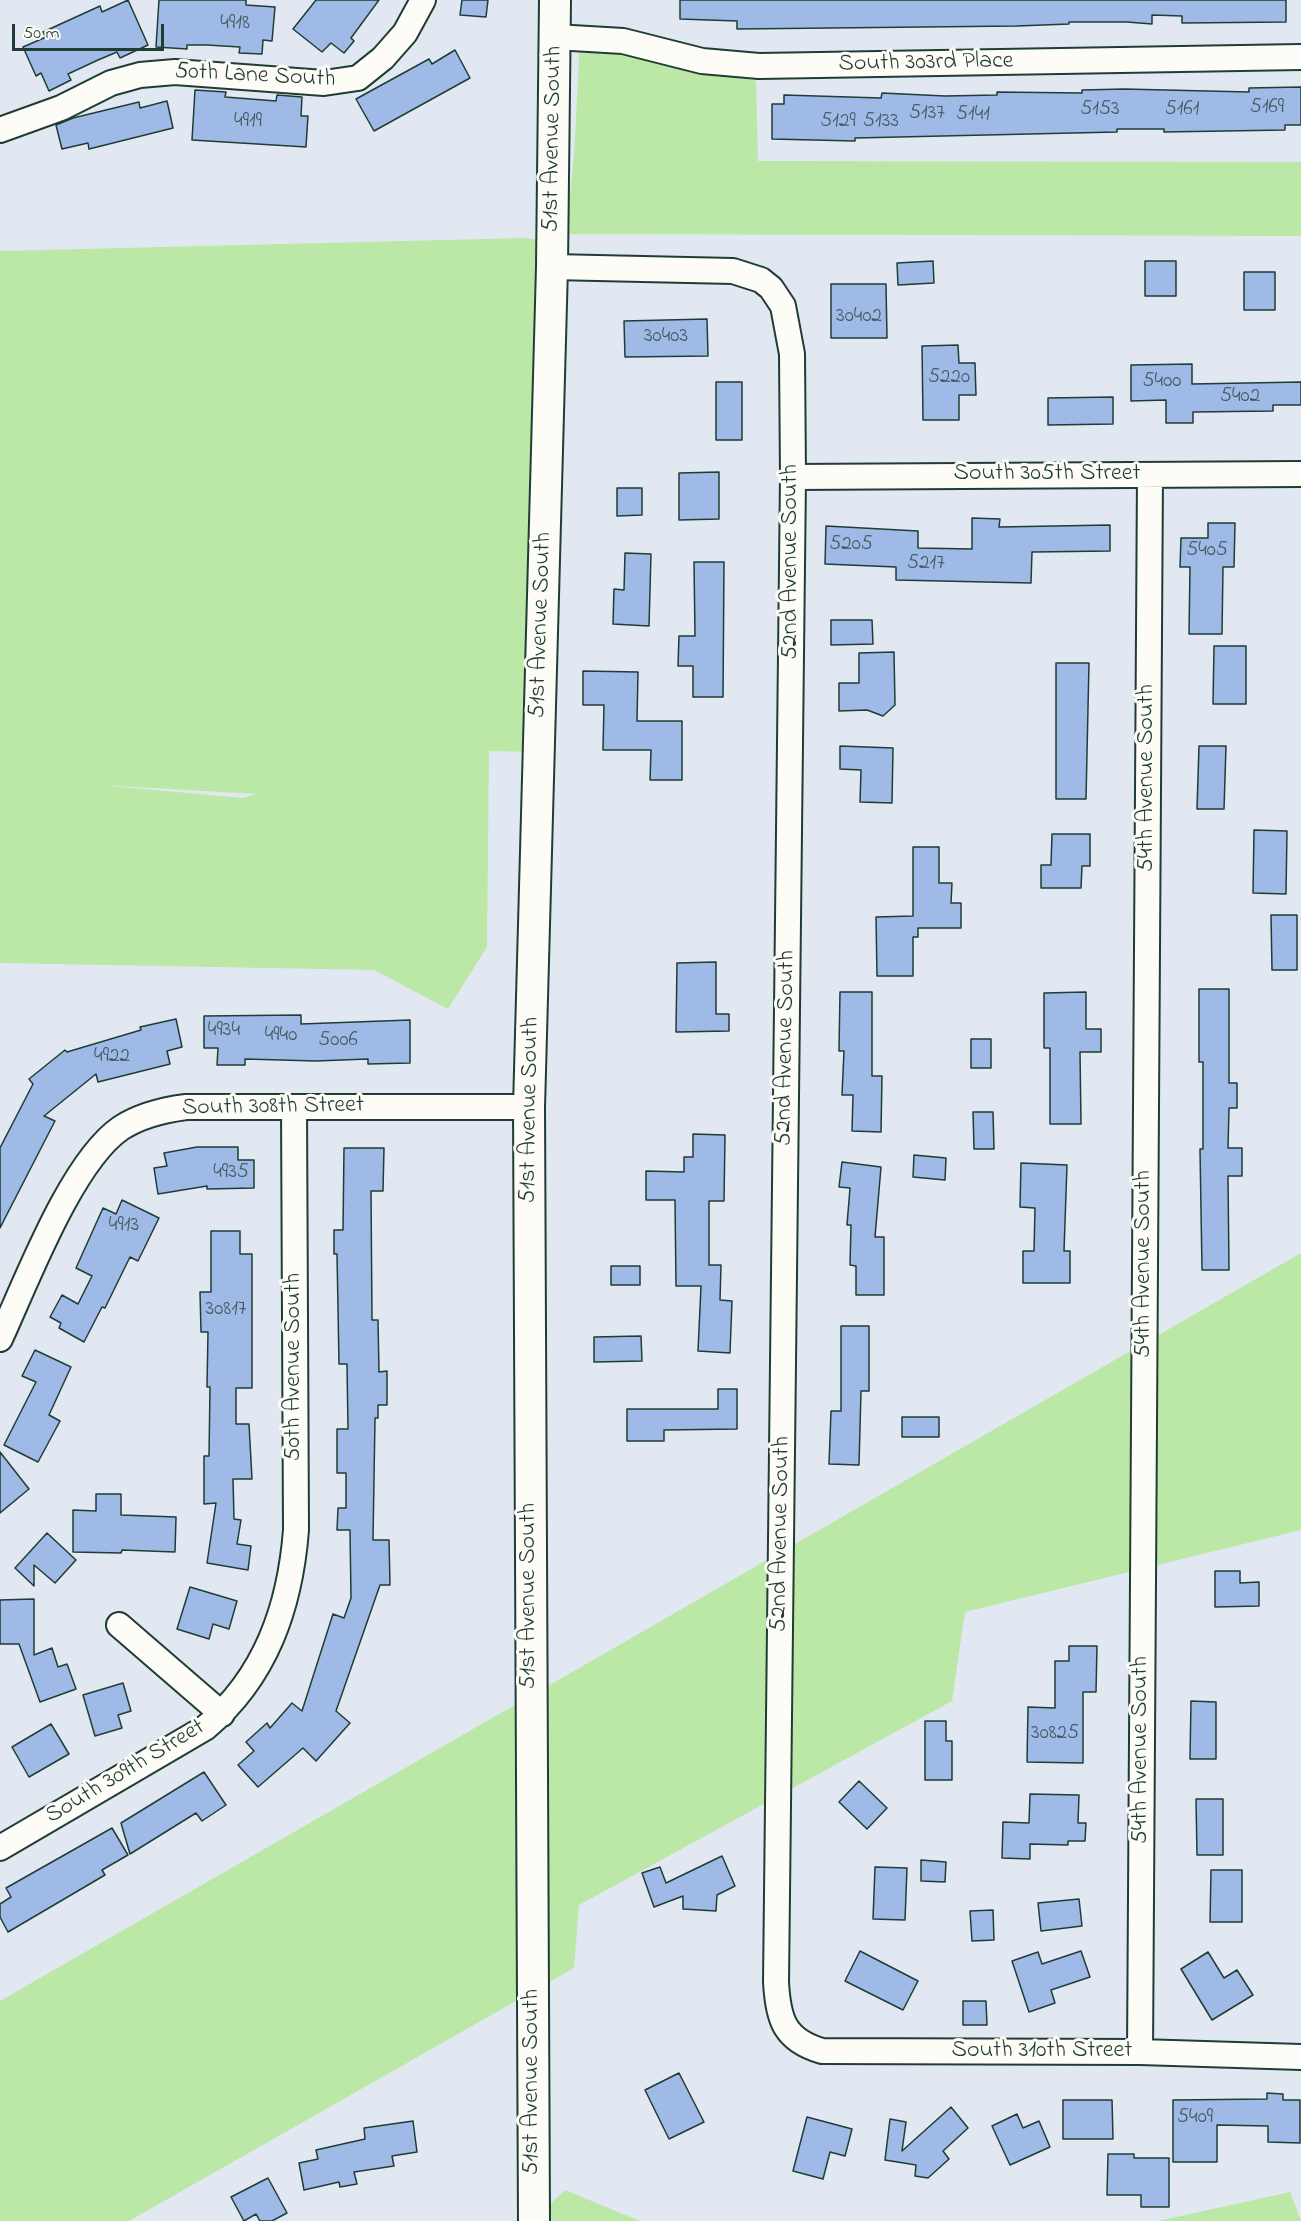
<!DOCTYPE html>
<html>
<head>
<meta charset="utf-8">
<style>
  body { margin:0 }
  #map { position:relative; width:1301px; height:2221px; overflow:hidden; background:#e1e8f2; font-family:"Indie Flower",sans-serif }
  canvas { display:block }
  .scale { position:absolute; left:12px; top:24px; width:152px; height:27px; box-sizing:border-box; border:3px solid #1f3d34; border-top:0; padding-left:8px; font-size:18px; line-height:21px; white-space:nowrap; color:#1f3d34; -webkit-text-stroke:4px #fdfcf7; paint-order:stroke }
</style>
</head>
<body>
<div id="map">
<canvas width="1301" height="2221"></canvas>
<div class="scale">50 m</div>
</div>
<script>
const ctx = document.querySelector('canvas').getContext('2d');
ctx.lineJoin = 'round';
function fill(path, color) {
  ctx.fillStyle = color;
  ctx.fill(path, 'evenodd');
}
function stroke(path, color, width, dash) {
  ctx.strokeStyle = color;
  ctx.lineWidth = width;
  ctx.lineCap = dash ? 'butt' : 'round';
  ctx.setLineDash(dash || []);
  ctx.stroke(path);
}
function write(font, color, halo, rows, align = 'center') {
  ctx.font = font + ' "Indie Flower",sans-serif';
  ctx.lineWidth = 6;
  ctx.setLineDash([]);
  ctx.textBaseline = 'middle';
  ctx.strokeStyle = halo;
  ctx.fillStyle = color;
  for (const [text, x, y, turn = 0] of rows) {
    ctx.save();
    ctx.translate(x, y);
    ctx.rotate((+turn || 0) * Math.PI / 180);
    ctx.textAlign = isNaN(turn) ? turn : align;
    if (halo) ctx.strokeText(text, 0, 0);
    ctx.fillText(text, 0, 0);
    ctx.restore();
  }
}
const green = new Path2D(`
  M580,38L756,81L758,161L1301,162V236L566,234L574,156Z
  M525,238L553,242L539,752L489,751L487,947L448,1009L374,970L0,963V251ZM100,785L256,794L243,798Z
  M1301,1253V1530L965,1612L952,1701L579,1905L574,1968L129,2221H0V2001Z
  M565,2190L640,2221H532Z
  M1290,2192L1301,2221H1158Z`);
const building = new Path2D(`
  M128,0L148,45L120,58L117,52L98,60L68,74L71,80L49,91L41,73L36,76L23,47L46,37L43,32L100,6L102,12Z
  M159,0H246V5L275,7L272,41L263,40L262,54L239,53L240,47L207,45H187V49L156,47Z
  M316,0H379L351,38L354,41L344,53L331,43L322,52L293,29Z
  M462,0H488L486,17L460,15Z
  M680,0H1286V22L1182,23V16L1152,15V24L1127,22H1069V24L1017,26L737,29V21L680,19Z
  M455,50L470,78L374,131L356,99L429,59L432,64Z
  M1301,87V125H1285V130L1164,132V129H1117V132L855,138V141L772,139V104H784V95L881,98L882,93L945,96L997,95V92L1082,93V90L1124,89L1249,92V88Z
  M195,90L226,92L225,97L276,101L277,95L302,97L301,116H308L306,147L192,140Z
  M167,101L173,128L89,149L88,143L62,149L56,125L73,118L139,102L140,108Z
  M933,261L934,283L898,285L897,263Z
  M1145,261H1176V296H1145Z
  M1244,272H1275V310H1244Z
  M831,284H886L887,338H831Z
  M707,319L708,356L625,357L624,321Z
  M958,345L959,363H975L976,395H959V420H923L922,346Z
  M1192,364V384L1301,382V405H1273V411L1193,412V423H1166V400L1131,401V365Z
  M716,382H742V440H716Z
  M1113,397V424L1048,425V398Z
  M719,472V519L679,520V473Z
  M617,488H642V515L617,516Z
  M972,518L1000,519L999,527L1110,525V551L1032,552L1031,583L896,580V567L825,564L826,526L918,531V548L972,549Z
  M1208,523H1235L1234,567H1223L1222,634H1189L1190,567H1180L1181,538H1208Z
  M625,553L651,554L649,626L613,624L614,589L624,590Z
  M694,562H724L723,697H693V666H678L679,636H695Z
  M831,620H872L873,644L831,645Z
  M1214,646H1246V704H1213Z
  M894,652L895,705L883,716L867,710L839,711V683H859V653Z
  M1056,663H1089L1086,799H1056Z
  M583,671L638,672L637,721H682V780H650L651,750H603L604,705H583Z
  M840,746L893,748L892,803L860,802L861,770L840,769Z
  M1199,746H1226L1224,809H1197Z
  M1254,830L1287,831L1286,894L1253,893Z
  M1052,834H1090V866H1082L1081,888H1041V865H1051Z
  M913,847H939V883H952L951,903H961V928H918V937H913V976H877L876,917L913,916Z
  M1271,915H1297V970H1272Z
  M716,962V1014H729V1031L676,1032L677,963Z
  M1199,989H1229V1083H1237V1108H1229L1228,1148H1242V1176H1228L1229,1270H1202L1200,1149H1203V1062H1199Z
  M840,992H872V1076H882L881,1132L852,1131L853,1095H842L844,1051H839Z
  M1086,992V1029H1101V1052H1080L1081,1124H1050V1048H1044V993Z
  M301,1015V1024L410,1020V1063L368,1064V1059L316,1061L245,1059V1065H217L218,1048H204V1016Z
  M176,1019L182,1047L167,1051L170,1064L98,1082L96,1074L44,1116L55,1121L0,1228V1148L33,1084L29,1079L65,1050L67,1052L141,1030L140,1027Z
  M971,1039H991V1068H971Z
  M973,1112H993L994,1149H974Z
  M693,1134L725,1135L724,1201H709V1265H721L720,1300L732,1301L730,1353L698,1351L701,1286H676L675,1200H646V1171L684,1172V1157H693Z
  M197,1147H238V1160H254V1188L207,1189V1186L158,1194L154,1168L167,1166L164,1153Z
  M344,1148H384L383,1191H371L372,1320H378L379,1372L387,1371V1405H378V1418H375L373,1540H389L390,1585H380L336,1711L350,1723L316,1761L303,1748L258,1787L238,1765L254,1751L246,1742L267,1723L270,1728L292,1703L302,1711L333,1614L344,1618L351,1598L350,1530H337L338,1508H346V1473H337V1429H348L347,1364H339L337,1254H334V1230H343Z
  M914,1155L946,1158L945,1180L913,1177Z
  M842,1162L881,1167L875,1237H884V1295H856V1266L850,1265L851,1225H847L850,1188L839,1187Z
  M1021,1163L1067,1165L1064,1251H1070V1283H1023V1251H1034L1035,1208L1020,1207Z
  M122,1200L159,1218L138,1261L130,1257L105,1308L102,1307L84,1342L59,1328L61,1323L50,1317L62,1295L78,1304L92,1276L76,1268L103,1208L116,1214Z
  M211,1231H240V1254H252V1388H236V1424H249L252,1479H233L234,1519L241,1520L237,1544L251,1546L248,1570L207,1563L216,1503L204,1504V1456H209L210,1387H207L208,1332H201L200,1292H211Z
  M611,1266H640V1285H611Z
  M841,1326H869V1391H861L859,1465L829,1464L831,1411H841Z
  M641,1336L642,1361L594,1362V1337Z
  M35,1350L71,1367L49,1415L60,1421L38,1462L4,1445L36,1382L22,1376Z
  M718,1389H737V1429L664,1430V1441H627V1409H718Z
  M902,1417H939V1437H902Z
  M0,1452L29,1489L0,1513Z
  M96,1494H121V1515L176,1517L175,1552L122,1550L121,1553L73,1552V1510L96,1511Z
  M47,1533L76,1560L55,1583L34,1565V1586L15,1568Z
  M1215,1571H1240V1583L1259,1582V1606L1215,1607Z
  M190,1587L237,1601L229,1629L213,1624L209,1639L177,1629Z
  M34,1599V1655L52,1648L58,1667L67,1664L76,1689L40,1702L19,1644H0V1600Z
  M1069,1646H1097L1096,1692H1083V1763L1027,1762L1028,1707L1055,1708V1661H1069Z
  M123,1683L131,1711L118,1715L122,1728L95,1736L83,1695Z
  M1191,1701L1216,1702V1759H1190Z
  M925,1721H946V1741H952V1780H925Z
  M51,1724L69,1754L29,1777L12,1747Z
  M204,1772L226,1805L202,1821L196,1813L130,1854L121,1823Z
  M859,1781L887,1808L867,1829L839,1802Z
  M1030,1794L1079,1795L1078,1823H1086L1085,1841H1068V1845L1030,1844V1859L1002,1858L1003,1822L1029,1823Z
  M1196,1799H1223V1855H1197Z
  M112,1828L128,1855L102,1870L105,1875L8,1932L0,1917V1904L11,1897L6,1888Z
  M722,1856L735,1886L717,1895L716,1911L683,1909V1896L654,1907L642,1873L660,1867L666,1883Z
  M921,1860L946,1862L945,1882L921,1881Z
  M875,1867L907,1868L905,1920L873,1919Z
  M1211,1870H1242V1922H1210Z
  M1079,1899L1082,1926L1041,1931L1038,1903Z
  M993,1910L994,1940L972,1941L970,1911Z
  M860,1951L918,1981L903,2010L845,1981Z
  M1081,1951L1090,1977L1051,1990L1055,2003L1029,2012L1012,1961L1038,1952L1042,1964Z
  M1208,1952L1224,1978L1237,1970L1253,1995L1212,2020L1181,1969Z
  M963,2001H986L987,2025H963Z
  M679,2073L704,2122L669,2139L645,2090Z
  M1267,2093L1283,2094V2100H1300V2143L1268,2142V2126L1217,2125V2162H1173V2100L1267,2099Z
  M1063,2100H1112L1113,2139H1063Z
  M951,2107L968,2128L943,2151L949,2159L928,2178L915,2176L916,2165L885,2160L890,2119L906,2122L902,2151Z
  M1017,2114L1023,2128L1039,2121L1050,2147L1010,2165L992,2126Z
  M807,2117L852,2129L845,2156L830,2152L823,2179L793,2171Z
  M413,2121L417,2152L392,2156L394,2166L354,2172L357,2184L340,2187L339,2182L304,2190L299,2163L318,2159L316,2150L365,2139L364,2128Z
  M1108,2154H1134V2158H1169V2207H1141V2195H1107Z
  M268,2178L287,2213L272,2221H260L256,2214L244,2221L231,2197Z`);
const minor = new Path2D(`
  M555,37L623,41L702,61L759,66L1301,57
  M0,130L61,108L111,83L140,75L175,72L324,83L358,78L383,58L405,33L423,0
  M552,267L733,271L761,280L771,288L783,306L792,354L793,477L776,1982C778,2019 784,2040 822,2051L1140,2052L1301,2057
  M793,477L1301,474
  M0,1339C26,1283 71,1162 121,1128C141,1115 163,1110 186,1107H529
  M119,1625L222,1714
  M0,1848L205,1728C266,1677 290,1607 296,1530L294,1107
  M1140,2052L1150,475`);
const major = new Path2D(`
  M534,2221L529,1107L552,267L555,0`);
const numberNames = [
  ["4918",235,25],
  ["5169",1267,109],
  ["5153",1100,111],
  ["5161",1182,111],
  ["5137",927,115],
  ["5141",973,116],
  ["4919",248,123],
  ["5129",838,123],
  ["5133",881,123],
  ["30402",859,318],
  ["30403",666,338],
  ["5220",949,379],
  ["5400",1162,383],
  ["5402",1240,398],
  ["5205",851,546],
  ["5405",1207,552],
  ["5217",926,565],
  ["4934",224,1032],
  ["4940",281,1037],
  ["5006",338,1042],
  ["4922",112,1058],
  ["4935",231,1174],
  ["4913",124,1227],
  ["30817",226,1311],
  ["30825",1055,1735],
  ["5409",1195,2119]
];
const streetNames = [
  ["South 303rd Place",926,64,-1],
  ["50th Lane South",255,77,3],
  ["51st Avenue South",554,139,-89],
  ["South 305th Street",1047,475],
  ["52nd Avenue South",792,562,-90],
  ["51st Avenue South",542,625,-88],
  ["54th Avenue South",1148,778,-90],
  ["52nd Avenue South",787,1048,-89],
  ["South 308th Street",273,1108,-1],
  ["51st Avenue South",531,1110,-89],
  ["54th Avenue South",1145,1264,-90],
  ["50th Avenue South",295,1367,-90],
  ["52nd Avenue South",782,1534,-89],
  ["51st Avenue South",530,1596,-90],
  ["54th Avenue South",1142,1750,-90],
  ["South 309th Street",126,1773,-31],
  ["South 310th Street",1042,2052],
  ["51st Avenue South",533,2082,-90]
];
fill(green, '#bbe8a6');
fill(building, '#9fbae6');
stroke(building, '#1f3d34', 1.5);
stroke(minor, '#1f3d34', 28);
stroke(major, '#1f3d34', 34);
stroke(minor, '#fdfcf7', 24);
stroke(major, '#fdfcf7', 30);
write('21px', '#3f5c60', null, numberNames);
write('24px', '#1f3d34', '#fdfcf7', streetNames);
</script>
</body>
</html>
